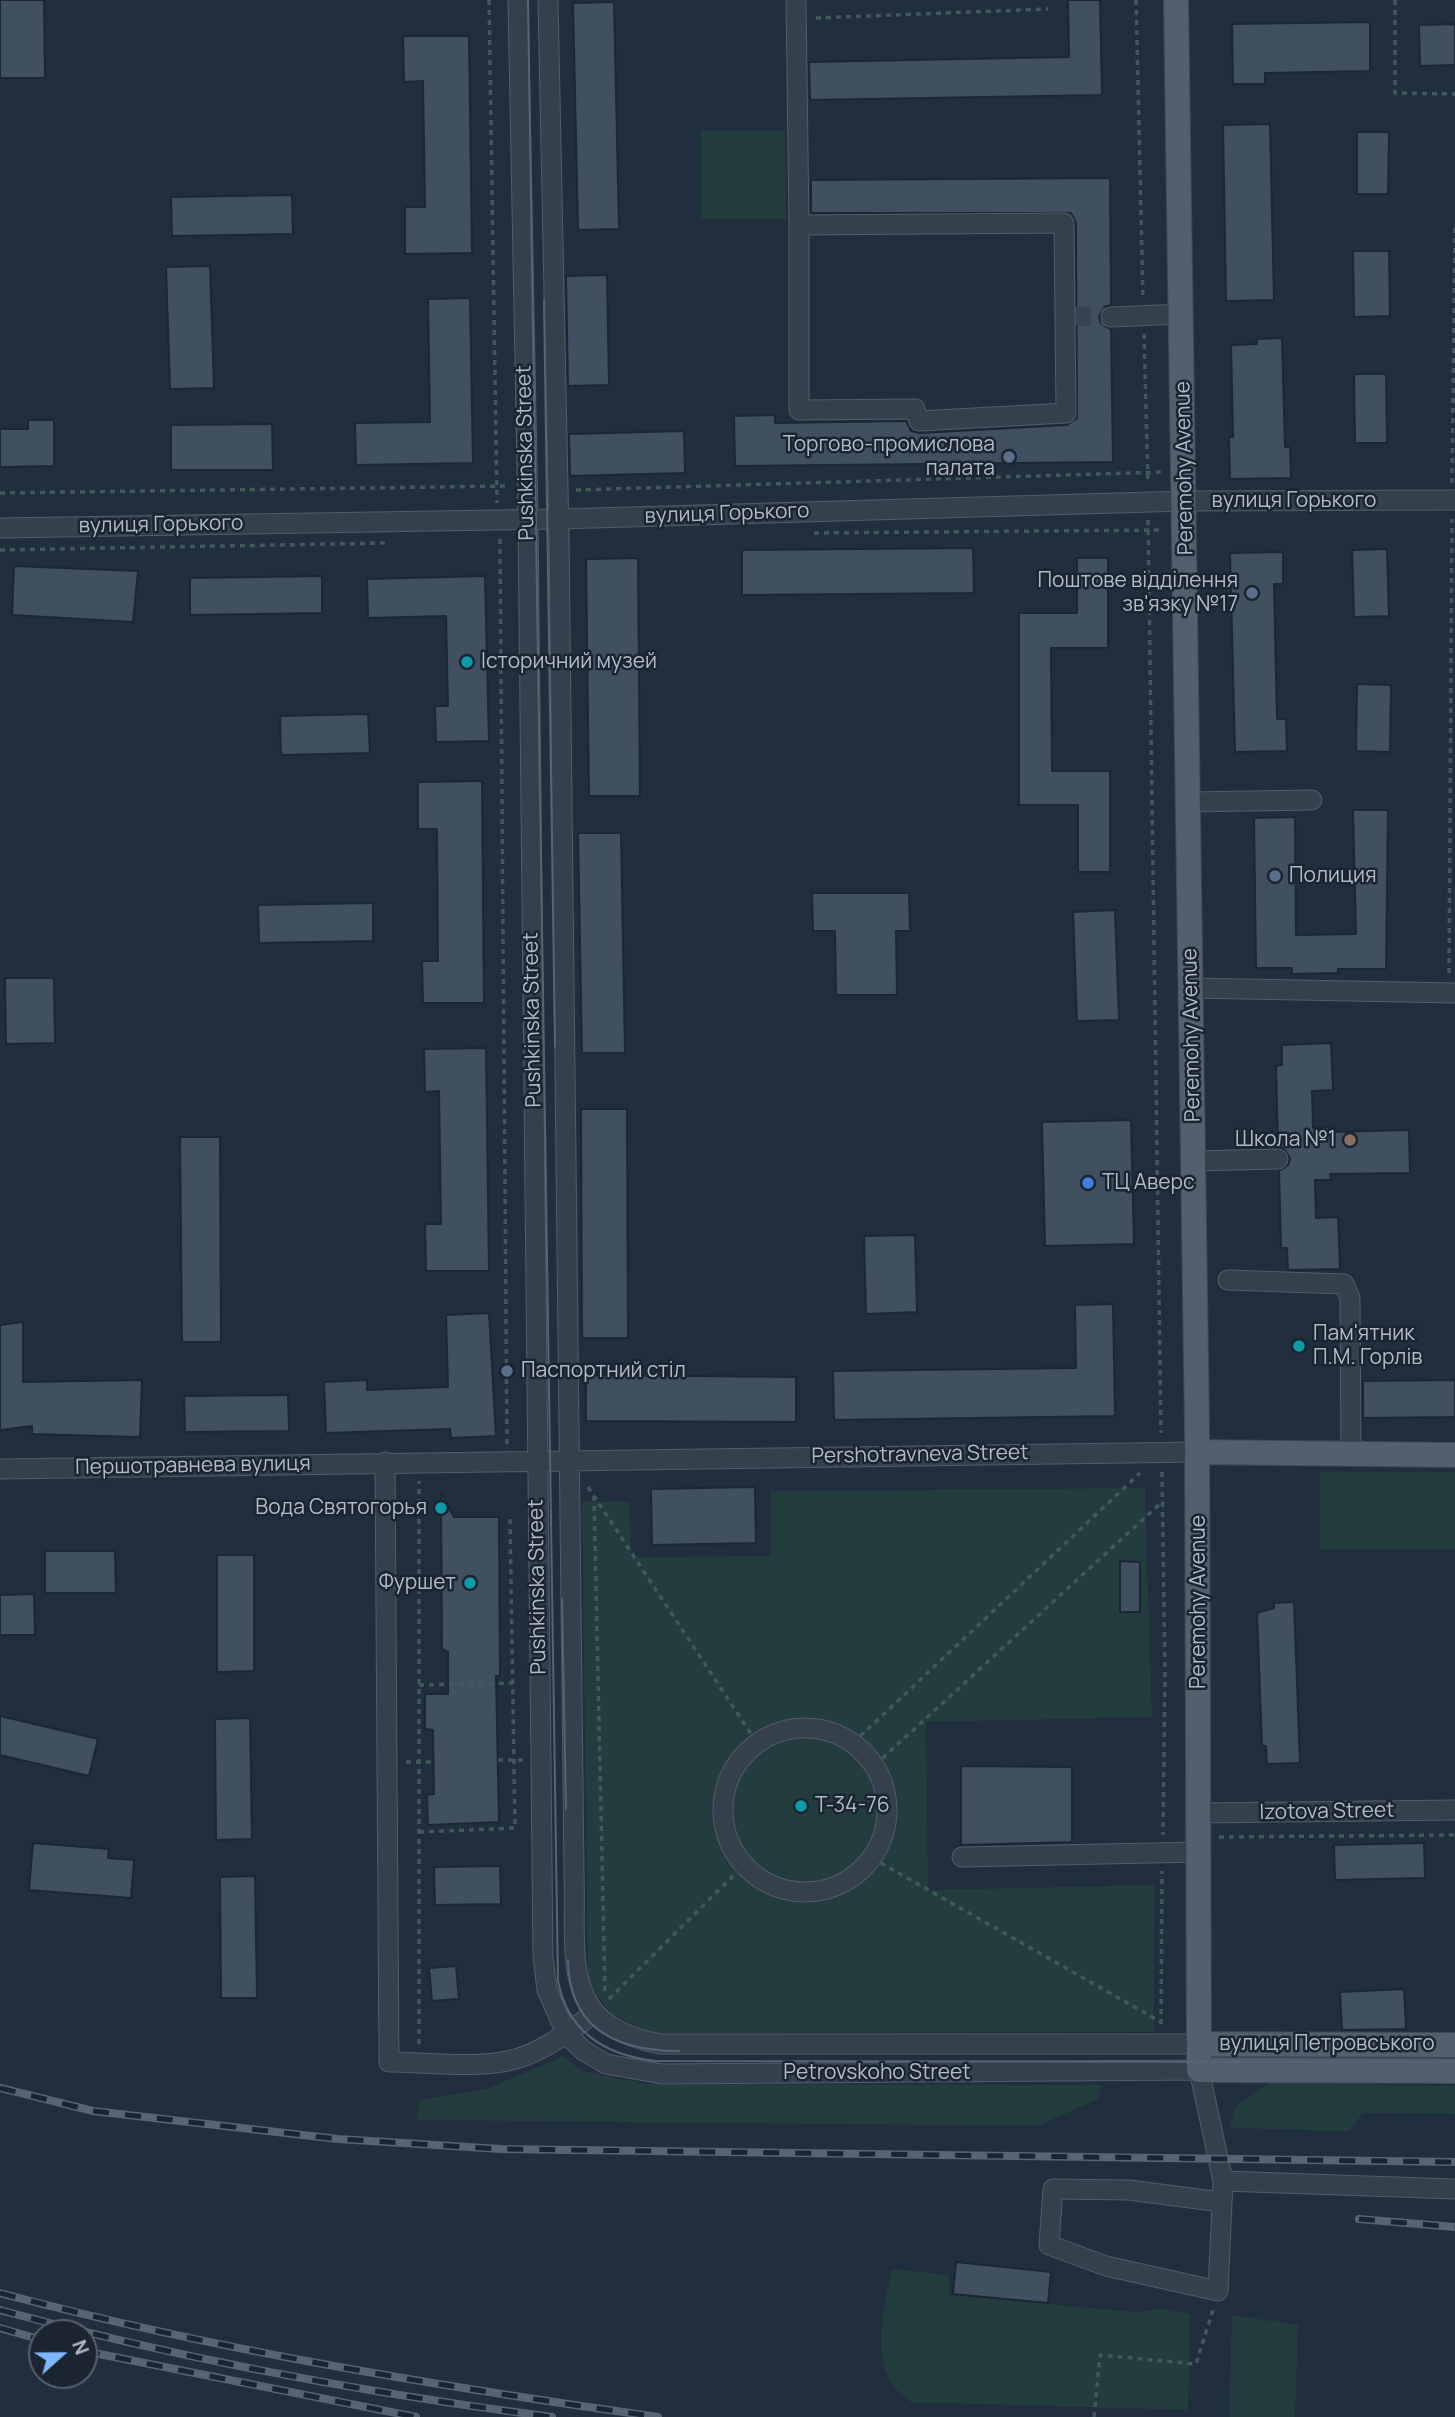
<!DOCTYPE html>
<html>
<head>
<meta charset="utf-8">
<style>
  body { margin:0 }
  #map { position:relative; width:1455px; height:2417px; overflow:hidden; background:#212e3d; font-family:Manrope,sans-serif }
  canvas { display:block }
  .north { position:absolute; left:28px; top:2319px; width:70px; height:70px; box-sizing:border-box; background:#1a2531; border:2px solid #56616d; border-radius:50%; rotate:69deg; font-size:19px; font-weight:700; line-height:28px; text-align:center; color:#b0bac8 }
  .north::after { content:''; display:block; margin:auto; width:24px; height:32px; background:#7eb6ff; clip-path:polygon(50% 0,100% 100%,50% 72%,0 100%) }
</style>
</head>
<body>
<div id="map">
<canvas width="1455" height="2417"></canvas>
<div class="north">N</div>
</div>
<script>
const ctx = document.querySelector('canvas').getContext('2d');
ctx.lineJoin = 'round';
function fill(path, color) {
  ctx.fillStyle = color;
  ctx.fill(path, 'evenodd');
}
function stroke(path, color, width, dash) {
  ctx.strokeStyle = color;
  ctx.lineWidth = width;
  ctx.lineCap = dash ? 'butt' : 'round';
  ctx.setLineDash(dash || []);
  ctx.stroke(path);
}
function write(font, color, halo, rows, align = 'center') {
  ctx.font = font + ' Manrope,sans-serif';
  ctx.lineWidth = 5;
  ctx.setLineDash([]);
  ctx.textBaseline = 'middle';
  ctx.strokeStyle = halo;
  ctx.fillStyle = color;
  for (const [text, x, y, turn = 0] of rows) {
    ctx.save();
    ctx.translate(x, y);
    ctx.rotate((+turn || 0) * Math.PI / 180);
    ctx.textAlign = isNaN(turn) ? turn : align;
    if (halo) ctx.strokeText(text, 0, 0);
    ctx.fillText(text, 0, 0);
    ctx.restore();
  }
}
const green = new Path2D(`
  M701,130H785L786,219H701Z
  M1320,1472H1455V1550H1320Z
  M1145,1488L1152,1717L926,1722L928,1890L1154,1885V2032L649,2033L612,2014L588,1984L582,1502H630L631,1557L771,1556V1491Z
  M563,2056L582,2071L646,2084L1102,2085L1098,2099L1038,2126L416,2120L420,2100L487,2089Z
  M1269,2083L1455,2086V2114L1363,2113L1349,2131L1230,2128L1235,2107Z
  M891,2269L949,2275L950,2295L1136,2312L1160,2309L1190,2314L1188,2410L911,2402C865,2372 884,2316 891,2269Z
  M1232,2315L1298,2325L1295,2417H1229Z`);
const building = new Path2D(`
  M0,0H44L45,78H0Z
  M1068,0H1100L1102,95L810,100L809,62L1069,57Z
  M614,2L619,229L578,230L573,3Z
  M1370,22V71L1265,73V84H1233L1232,24Z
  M1455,24V65L1420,66L1419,25Z
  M403,36H469L472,253L405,254V207H425L423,81L404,82Z
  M1270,124L1274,300L1226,301L1223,125Z
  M1357,132H1389L1388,194H1357Z
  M1110,178L1111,305L1104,307L1099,317L1101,324L1111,329L1113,462L735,466L734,416L775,415V423L906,421L911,431L920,433L1067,425L1077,418L1076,223L1071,213H811V180Z
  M292,195L293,234L172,236L171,197Z
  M1353,251H1389L1390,316L1354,317Z
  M210,266L214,388L170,389L166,267Z
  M607,275L609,385L568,386L566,276Z
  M470,298L473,463L356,465L355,423L430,422L428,299Z
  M1282,338L1285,447H1290L1291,478L1230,479L1229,437H1233L1231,345L1257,344V339Z
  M1354,374H1386L1387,443H1355Z
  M28,420H54V466L0,467V429H28Z
  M272,424L273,470H171V425Z
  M684,431L685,473L570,476L569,434Z
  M973,548L974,593L742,595V550Z
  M1387,549L1389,616L1354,617L1352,550Z
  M1283,552V584H1274L1277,719H1286L1287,751L1235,752L1230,553Z
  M638,558L640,796H589L586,559Z
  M1077,558H1108V648H1051L1052,771H1110V872H1078V805H1019V613H1077Z
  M14,566L138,571L133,622L12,615Z
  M322,576V613L190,615V578Z
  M485,576L489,741L436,742L435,706H448L446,616L368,618L367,579Z
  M1357,684L1391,685L1390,752L1356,751Z
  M368,714L370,753L281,755L280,716Z
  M482,781L484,1003H423L422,961H438L437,829H418V782Z
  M1353,810H1388L1386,969H1338V973L1292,974V968H1256L1254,818L1295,817L1296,935L1356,934Z
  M578,833H621L625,1053H582Z
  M812,893H909L910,931H896L897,995H836L835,931H813Z
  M373,903V941L259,943L258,905Z
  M1115,910L1119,1020L1077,1021L1073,912Z
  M5,978H54L55,1043L6,1044Z
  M1331,1043L1333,1090L1312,1091L1313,1128L1329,1127V1132L1409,1130L1410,1173L1330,1174L1331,1180H1315L1316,1218L1338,1217L1340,1269L1288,1270L1287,1248H1281L1279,1171L1288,1165L1290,1158L1284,1149L1278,1147L1276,1066L1282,1065V1045Z
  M486,1048L489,1271H426L425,1224H441L439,1091L425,1092L424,1049Z
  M581,1109H627L628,1338H582Z
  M1131,1120L1134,1244L1045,1246L1042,1122Z
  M180,1137H220L221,1342H182Z
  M915,1235L917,1312L866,1314L864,1236Z
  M1113,1304L1115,1416L834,1420L833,1371L1076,1368L1075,1305Z
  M489,1313L496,1436L451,1438L450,1429L326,1433L324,1382L367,1380V1390L448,1387L446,1315Z
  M23,1322V1382L142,1380L140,1437L32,1434V1426L0,1430V1325Z
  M586,1375L796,1377V1422L586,1421Z
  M1455,1380V1417L1363,1418V1381Z
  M288,1395L289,1431L185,1432L184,1396Z
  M755,1487L756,1543L652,1545L651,1489Z
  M441,1493L454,1517H499L500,1676H496L499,1822L428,1825L427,1795L434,1794L433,1730L425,1729V1694H448V1652L442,1649Z
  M45,1551H115L116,1593H45Z
  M217,1555H254V1671L217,1672Z
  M1120,1561L1140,1562V1612H1120Z
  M34,1594L35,1635H0V1595Z
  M1294,1602L1300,1763L1267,1764L1266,1746H1262L1257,1613L1274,1608V1603Z
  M0,1716L98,1739L89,1776L0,1755Z
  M250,1718L252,1839L216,1840L215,1719Z
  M961,1766L1072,1767V1842L961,1845Z
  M33,1843L109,1849L108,1858L134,1860L131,1898L29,1890Z
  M1424,1843L1425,1878L1335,1880L1334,1845Z
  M500,1866L501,1904L435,1905L434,1867Z
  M255,1876L257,1998H221L220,1877Z
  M456,1966L459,1999L432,2001L429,1968Z
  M1404,1989L1406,2029L1342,2030L1340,1992Z
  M956,2262L1051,2272L1048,2303L953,2294Z`);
const minorTunnel = new Path2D(`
  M1072,316L1111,317`);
const path = new Path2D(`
  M489,0L497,503
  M1136,0L1143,299
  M1395,0V93L1455,94
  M816,18L1048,9
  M1144,334L1148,484
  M1452,483L1455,226
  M576,490L1163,472
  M0,493L509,486
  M1148,520L1161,1433
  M814,533L1163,530
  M500,539L507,1445
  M0,550L386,543
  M1449,973L1452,519
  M1162,1472L1165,1675L1163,1835
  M588,1487L757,1743
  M594,1496L605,1993
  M419,1685L513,1683
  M853,1743L1140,1473
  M498,1760H524
  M406,1762H433
  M875,1765L1163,1501
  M419,1832L515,1828L510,1517
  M1219,1837L1455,1835
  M872,1858L1161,2022
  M609,1999L744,1865
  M1161,2024L1162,1871
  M419,2044V1481
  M1094,2417L1100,2355L1196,2364L1213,2310`);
const minor = new Path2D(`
  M518,0L528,518L543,1956L547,1990L567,2035L584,2051L606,2064L662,2074L1199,2070L1223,2181L1218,2291L1106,2266L1049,2245L1053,2189L1129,2190L1221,2202
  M548,0L559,536L574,1873C577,1956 557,2025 660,2044H1199
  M796,0L799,225L1064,223L1066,413L919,421L915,409L799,410V225
  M1111,317L1182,314
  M0,528L559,519L1186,501L1455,500
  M1189,802L1312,800
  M1192,988L1455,993
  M1194,1161L1278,1159
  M1228,1280L1344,1284L1350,1298L1351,1455
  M385,1462L389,2062C428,2062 482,2070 519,2058C547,2049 569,2031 593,2014
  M0,1469L1197,1452
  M723 1810a82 82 0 1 1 164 0a82 82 0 1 1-164 0Z
  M1199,1813L1455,1810
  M962,1857L1199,1852
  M1223,2181L1455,2189`);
const major = new Path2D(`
  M1176,0L1197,1428L1199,2070L1455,2071
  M1197,1452L1455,1455
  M1199,2044L1455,2045`);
const tram = new Path2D(`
  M528,0L558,1981C568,2033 605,2055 655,2061L1455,2062
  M544,301L555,1046
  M562,1599L566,1809
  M568,1960C569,2028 616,2051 679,2051`);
const rail = new Path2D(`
  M0,2088L93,2111L338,2139L501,2149L1455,2162
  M1359,2219L1455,2227
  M0,2293C216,2350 437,2386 658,2417
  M0,2310C181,2359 366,2393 552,2417
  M0,2328L42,2340
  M84,2351L416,2417`);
const markers = [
  [1009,457,7,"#5c6f8a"],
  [1252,593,7,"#5c6f8a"],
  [467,662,7,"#0f9aa8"],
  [1275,876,7,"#5c6f8a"],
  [1350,1140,7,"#8d6e63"],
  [1088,1183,7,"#3f7fe0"],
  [1299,1346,7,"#0f9aa8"],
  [507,1371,7,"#5c6f8a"],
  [441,1508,7,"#0f9aa8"],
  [470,1583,7,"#0f9aa8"],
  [801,1806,7,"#0f9aa8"]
];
const poiNames = [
  ["Торгово-промислова",995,445,"right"],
  ["палата",995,469,"right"],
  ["Поштове відділення",1238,581,"right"],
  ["зв'язку №17",1238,605,"right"],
  ["Історичний музей",481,662],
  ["Полиция",1289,876],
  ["Школа №1",1336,1140,"right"],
  ["ТЦ Аверс",1102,1183],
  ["Пам'ятник",1313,1334],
  ["П.М. Горлів",1313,1358],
  ["Паспортний стіл",521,1371],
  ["Вода Святогорья",427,1508,"right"],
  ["Фуршет",456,1583,"right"],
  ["Т-34-76",815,1806]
];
const streetNames = [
  ["Pushkinska Street",526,453,-91],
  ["Peremohy Avenue",1185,468,-91],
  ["вулиця Горького",1294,501],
  ["вулиця Горького",727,514,-2],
  ["вулиця Горького",161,525,-1],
  ["Pushkinska Street",533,1020,-91],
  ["Peremohy Avenue",1192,1035,-91],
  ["Pershotravneva Street",920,1455,-1],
  ["Першотравнева вулиця",193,1466,-1],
  ["Pushkinska Street",538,1587,-91],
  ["Peremohy Avenue",1199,1602,-90],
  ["Izotova Street",1327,1812,-1],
  ["вулиця Петровського",1327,2044],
  ["Petrovskoho Street",877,2073]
];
fill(green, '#233c3e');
fill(building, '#415061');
stroke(building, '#1c2733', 2);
stroke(minorTunnel, '#364352', 19, [19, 10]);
stroke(minor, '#535d6a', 21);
stroke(major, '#3e4955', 26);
stroke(path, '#41595b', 3.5, [5, 5]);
stroke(minor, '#35404d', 19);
stroke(major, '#525f6d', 24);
stroke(tram, '#566474', 2);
stroke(rail, '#566474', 8);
stroke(rail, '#1a2531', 5, [16]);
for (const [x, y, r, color] of markers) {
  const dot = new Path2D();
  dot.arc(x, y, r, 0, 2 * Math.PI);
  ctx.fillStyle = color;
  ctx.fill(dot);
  stroke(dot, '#1a2531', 2.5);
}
write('21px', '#b0bac8', '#1a2531', poiNames, 'left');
write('21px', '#b0bac8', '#1a2531', streetNames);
</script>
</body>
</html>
